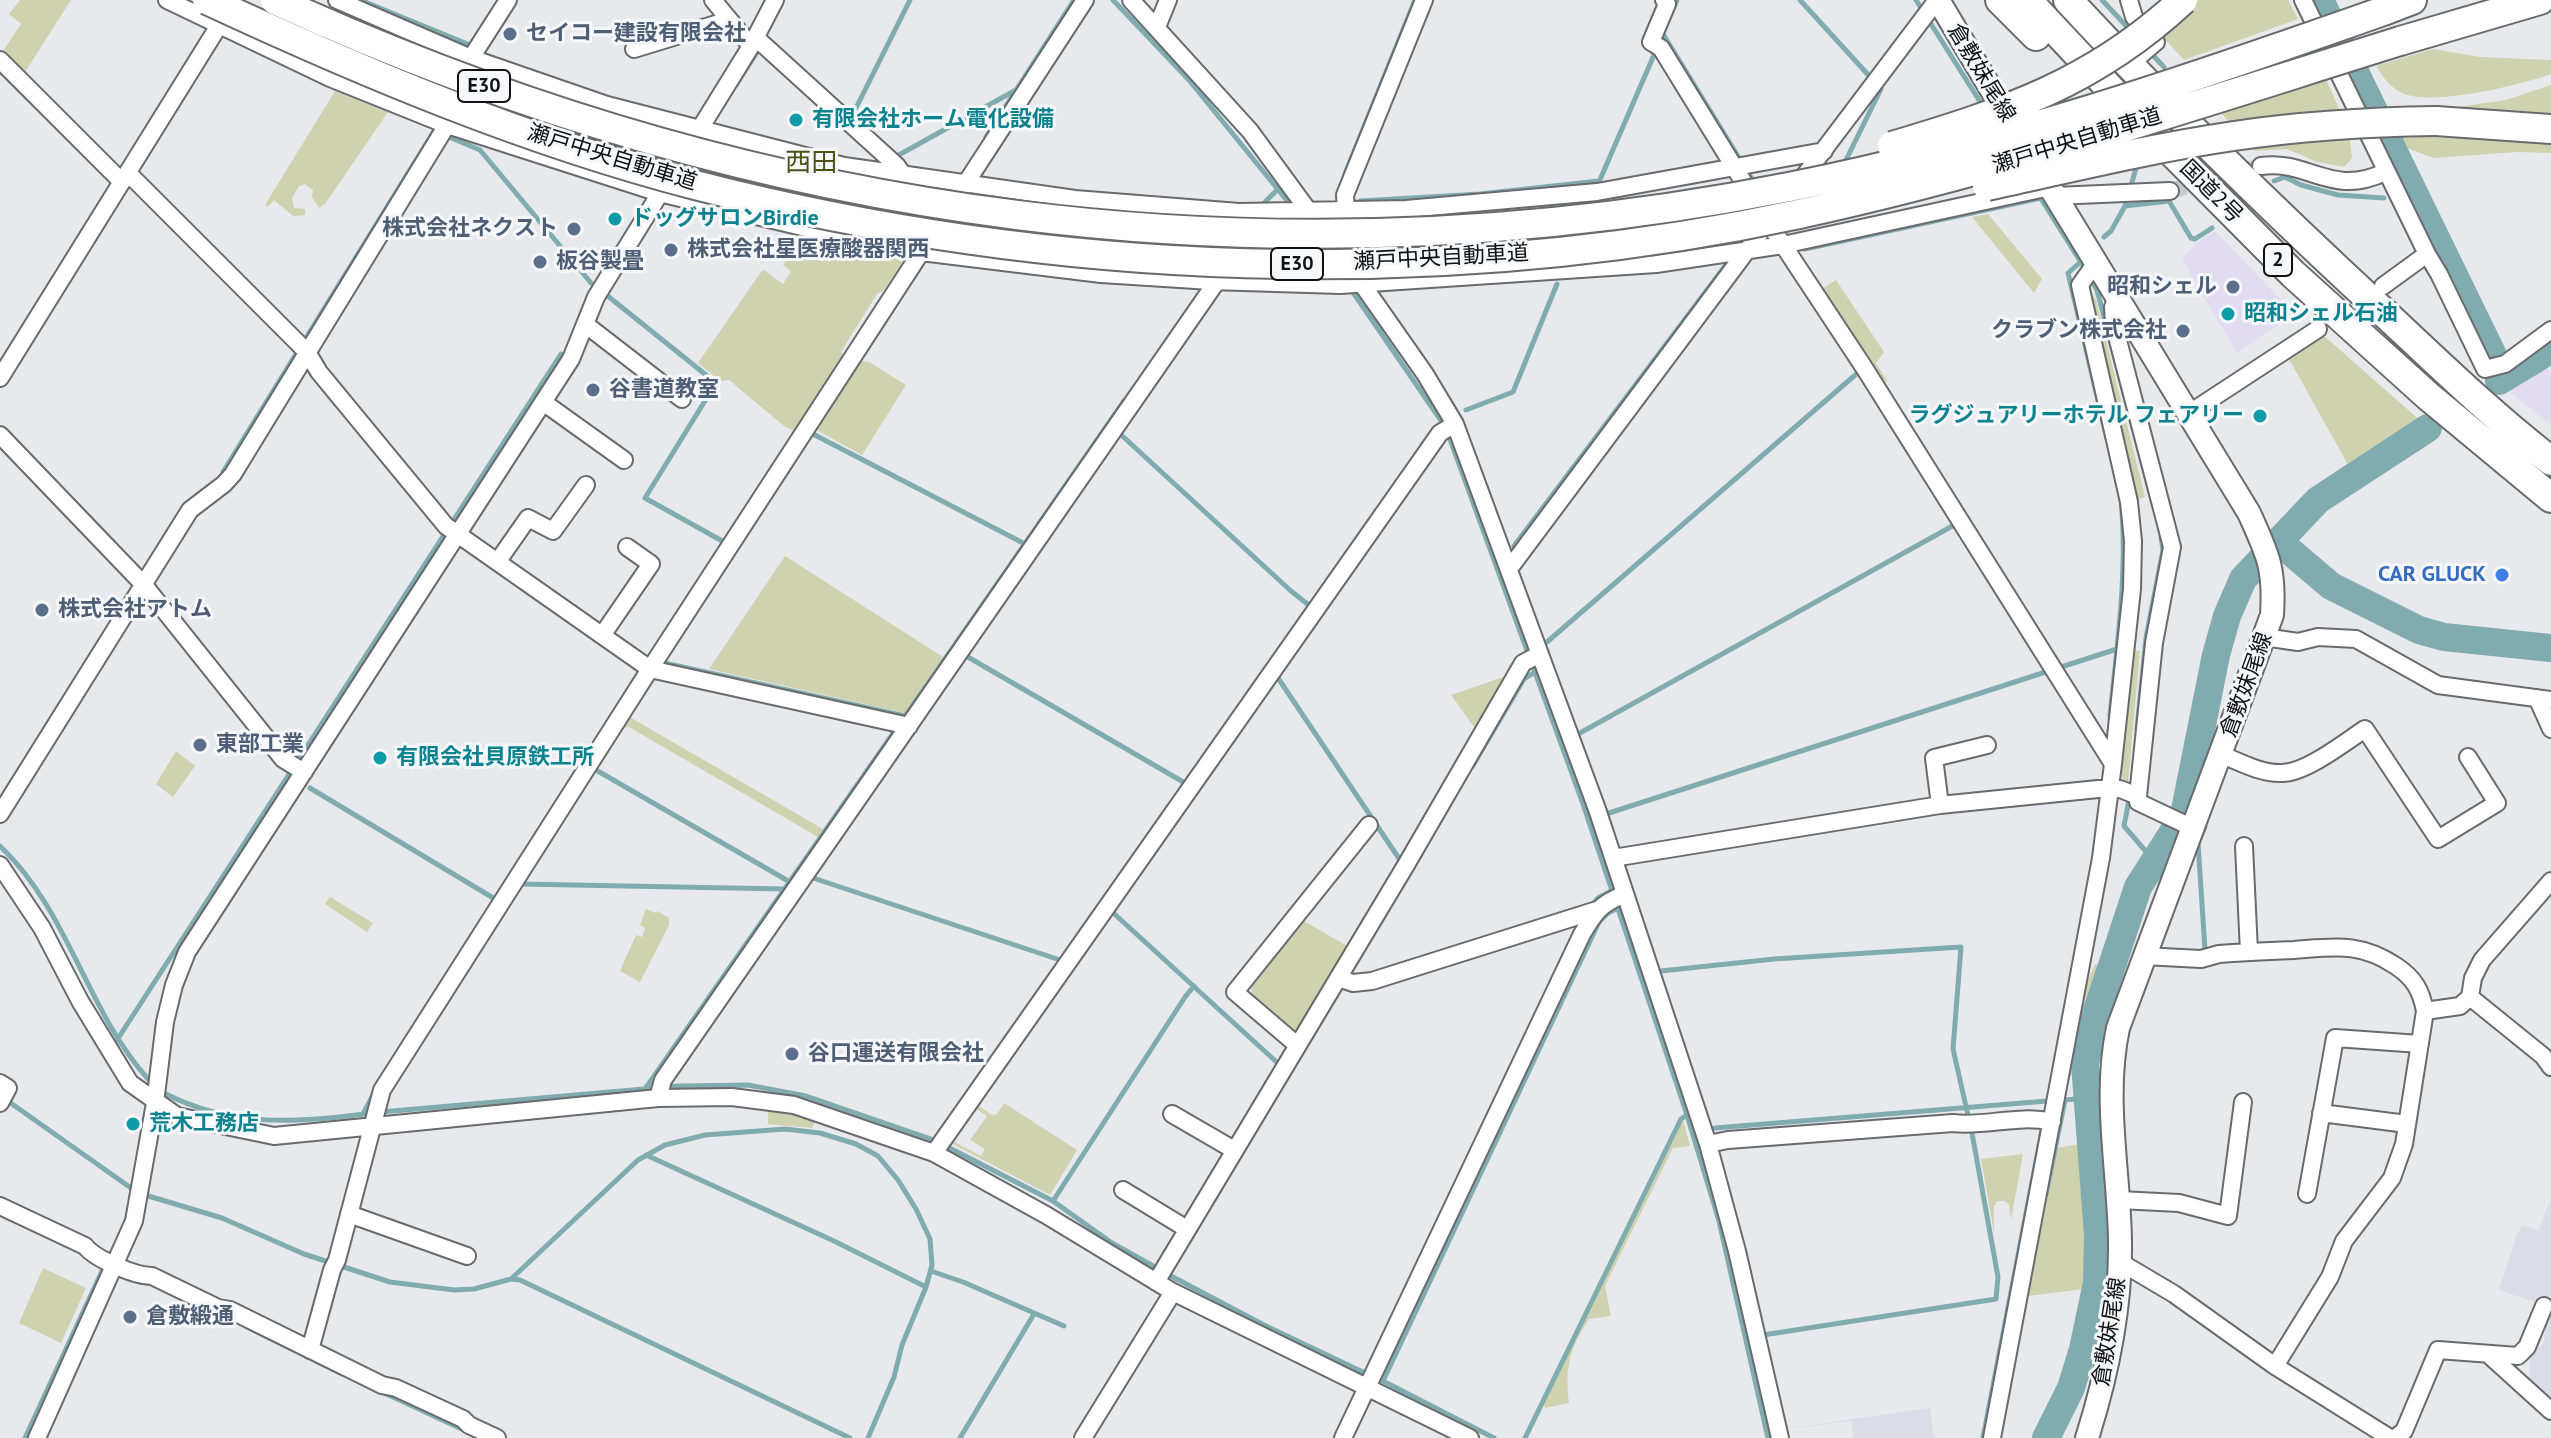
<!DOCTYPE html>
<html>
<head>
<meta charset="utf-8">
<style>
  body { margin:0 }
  canvas { display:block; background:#e8e9ed }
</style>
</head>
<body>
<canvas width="2551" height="1438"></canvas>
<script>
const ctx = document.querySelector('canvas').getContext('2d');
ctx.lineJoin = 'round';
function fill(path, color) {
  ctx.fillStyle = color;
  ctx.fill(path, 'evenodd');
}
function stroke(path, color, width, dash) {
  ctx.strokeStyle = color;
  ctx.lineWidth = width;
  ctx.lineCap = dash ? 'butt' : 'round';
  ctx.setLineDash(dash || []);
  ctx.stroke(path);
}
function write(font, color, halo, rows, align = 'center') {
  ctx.font = font + ' "PT Sans","Noto Sans JP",sans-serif';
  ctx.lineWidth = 6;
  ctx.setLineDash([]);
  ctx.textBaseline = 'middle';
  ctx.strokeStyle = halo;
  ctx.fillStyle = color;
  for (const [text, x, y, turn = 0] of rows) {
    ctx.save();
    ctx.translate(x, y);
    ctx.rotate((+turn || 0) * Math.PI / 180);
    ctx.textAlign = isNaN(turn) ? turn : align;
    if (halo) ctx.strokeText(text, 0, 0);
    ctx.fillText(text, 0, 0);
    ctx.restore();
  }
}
const commercial = new Path2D(`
  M2215,231L2295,314L2237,353L2182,259L2198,242Z
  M2545,365L2551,373V425L2505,388Z`);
const built = new Path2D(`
  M2551,1199V1404L2529,1385L2530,1356L2543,1344L2549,1307L2499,1290L2517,1234L2523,1225L2538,1231Z
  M1930,1408L1934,1438H1854L1851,1421L1784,1429Z`);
const green = new Path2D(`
  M20,0H71L25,72L3,51L21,24L9,14Z
  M2198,0H2288L2298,19L2184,60L2161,35Z
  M2433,49L2480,57L2551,60V74C2520,85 2432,107 2402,93C2390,87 2383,77 2376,66Z
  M2326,79L2341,113L2232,125L2221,113Z
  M2551,85V122L2423,112L2506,100Z
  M335,91L388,112L325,204L319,208L312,197L313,190L305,184L299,186L292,198L294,208L305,209V215L293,216L274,200L268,207L265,205Z
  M2349,132L2352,158L2344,167L2317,162L2287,149L2255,151L2247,141Z
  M2433,133L2551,141V153L2517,152L2434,158L2401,146L2397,134Z
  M1988,214L2042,279L2034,293L1972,217Z
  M802,239L906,257L883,291L877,294L841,352L843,354L794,431L784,426L729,380L720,381L698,363L761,272L764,270L783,284L791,271L783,265Z
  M1836,280L1884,352L1876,363L1888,382L1881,381L1823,288Z
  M2087,288L2096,300L2145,497L2134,500Z
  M2323,335L2423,423L2351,470L2289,359Z
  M857,361L869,362L906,385L862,455L815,429Z
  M785,556L943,657L905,713L709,669Z
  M2127,650L2140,651L2128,782L2122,777L2119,768Z
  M1509,675L1476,730L1451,695Z
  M630,715L633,719L823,829L818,837L629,727L620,729Z
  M176,751L195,766L173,797L156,784Z
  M330,897L373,923L367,932L325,904Z
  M646,909L656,913L658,911L669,918V925L640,982L620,971L636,935L642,937L645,928L640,925Z
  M1302,920L1349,947L1299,1030L1291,1031L1252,994L1251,983Z
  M2095,964L2099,966L2078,1032L2071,1076H2067L2081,997Z
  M1004,1103L1077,1150L1050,1195L949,1142L976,1104L992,1115L997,1114ZM976,1109L987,1116L970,1140L985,1149L981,1156L953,1141Z
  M768,1108L816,1119L812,1128L768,1124Z
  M1683,1120L1690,1146L1673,1148L1605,1286L1611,1316L1589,1319C1569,1350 1565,1366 1569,1403L1545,1408L1544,1404Z
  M2079,1144L2086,1238L2083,1289L2028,1296L2057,1148Z
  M2023,1154L2011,1220L2009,1204L2004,1201H1997L1994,1207V1233L1981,1159Z
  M43,1268L86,1288L61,1343L19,1323Z`);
const stream = new Path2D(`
  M360,0L470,45
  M1113,0L1189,80L1293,208
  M1800,0L1872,79
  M1916,0L1923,11
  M2102,0L2131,31
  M1675,5L1677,0
  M1931,24L1984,108
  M1663,34L1755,184
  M2148,50L2164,67
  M736,85L759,49
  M852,116L910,0
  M449,137L480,150L591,283
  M986,137L1074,0
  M897,156L1016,90
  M1844,164L1881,89L1878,87
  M1345,174L1415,0
  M2274,181L2285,177L2301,185L2338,195L2384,198
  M1599,182L1657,48
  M2038,194L2082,264
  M1360,201L1480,194L1599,181
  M2125,206L2137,165
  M1258,209L1277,190
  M2104,237L2111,231L2125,206L2169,201L2191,238L2195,239L2212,228
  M1805,249L2041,198
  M2085,258L2068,273L2107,439
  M2089,276L2097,290L2153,504
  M1350,288L1444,425
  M604,293L716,383L645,498L724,542
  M1466,410L1513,392L1557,284
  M809,432L1025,544
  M1118,432L1291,591L1310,606
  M1448,434L1583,804L1687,1115L1719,1221L1768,1438
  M223,472L434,131
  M1514,546L1728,262
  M1547,642L1861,370
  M961,653L1185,783
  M660,662L905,716
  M1276,675L1402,863
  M2110,716C2117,644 2128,573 2121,499
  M904,718L1124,401
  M2137,729L2146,638L2163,550L2161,537
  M1580,733L1956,524
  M1472,767L1524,679L1535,672
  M596,770L790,882
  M310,788L495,899
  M2130,795L2124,826L2155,862
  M1609,813L2117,649
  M2202,825L2205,827L2198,843L2205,950
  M0,846C69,911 86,1010 148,1079
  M807,876L1060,960
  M520,884L784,889
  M1591,906L1598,898L1613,890
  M1109,909L1282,1067
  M1661,971L1774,959L1961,947L1953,1049L1972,1133L1998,1277L1996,1299L1763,1335
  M117,1040L561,354
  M645,1089L894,732
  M164,1093C231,1128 300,1123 371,1113
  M5,1099L131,1188
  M381,1112L678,1086L748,1085L806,1096L934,1140L1053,1201L1112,1243L1173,1277L1264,1325L1367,1374
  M363,1114L375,1091
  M1715,1128L2047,1101
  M646,1155L834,1241L926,1287
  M2046,1194L2065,1100L2088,1098
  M145,1195L222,1218L304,1254L390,1282L454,1290L474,1289L511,1279L520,1280L850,1438
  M1053,1201L1185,997L1194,986
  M931,1271L963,1282L1064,1326
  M511,1279L638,1160L665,1145L705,1135L785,1129L820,1133L856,1144L878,1156L898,1180L916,1209L930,1239L932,1265L926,1287L902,1345L894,1377L868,1438
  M247,1327L342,1374
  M1381,1380L1494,1438
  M1383,1381L1599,922L1608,913L1618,908
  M380,1391L466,1431
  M25,1438L102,1271
  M960,1438L1034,1314
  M1525,1438L1681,1119L1687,1115
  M1983,1438L2043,1125`);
const river = new Path2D(`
  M2320,0L2504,378
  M2499,381L2539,357L2551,347
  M2278,541L2331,586L2419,630L2444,637L2551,648
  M2046,1438L2071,1388L2083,1349L2097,1283L2098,1235L2085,1064L2094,1020L2138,887L2184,815L2216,655L2227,616L2243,579L2318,500L2428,428`);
const streetTunnel = new Path2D(`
  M2170,191L2261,166`);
const street = new Path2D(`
  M167,0L330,78L447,125L659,193L836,235L921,252L1101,274L1211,281L1340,285L1656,264L1783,245L2050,187
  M337,0L471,58L607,105L844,166L1075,199L1239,212L1406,209L1597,192L1824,151
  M713,0L751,46
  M1131,0L1250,131L1362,284L1425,374L1455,424L1597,809L1708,1144L1737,1251L1780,1438
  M1664,0L1667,4L1651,42L1661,48L1752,196
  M2129,0L2134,17L2156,42L2129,65
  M2303,0L2427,254L2383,286
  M1157,27L1168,0
  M755,37L897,166L904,176
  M634,49L729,20
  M0,60L122,182
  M2261,166C2308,159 2331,198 2385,172
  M128,173L307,352L319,372L446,526L650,669L909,726
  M1798,184L1937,0
  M2055,196L2170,191
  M1346,211L1345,195L1424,0
  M1764,216L1865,369L2113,764L2101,858L1992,1438
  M2427,254L2439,274L2485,369L2505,364L2551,330
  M2097,261L2080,285L2129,502L2133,541L2132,589L2113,764
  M2118,295L2113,307L2114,325L2172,547L2154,643L2138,796
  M585,324L682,399
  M0,378L223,19
  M543,402L624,460
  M2188,414L2318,329
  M0,435L144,585L283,759L304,772
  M498,561L528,518L553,531L586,485
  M1509,569L1769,221
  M603,634L651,564L627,547
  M2264,637L2298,642L2318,637L2356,639L2438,685L2551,700
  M2537,698L2551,729
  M2222,755C2240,762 2261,774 2282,773C2306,773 2345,742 2365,729L2438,839L2497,803L2468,757
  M1940,805L1934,758L1987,745
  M0,814L190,510L224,484L233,474L447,125L471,58L508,0
  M2244,846L2249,952
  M1613,858L1940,805L2098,789H2120L2138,796V802L2193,828
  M0,865L42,928L80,1001L130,1083L177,1116L274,1136L658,1098L732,1097L794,1105L934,1153L1046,1215L1173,1292L1470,1438
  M2143,956L2201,959L2219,954C2244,952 2269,951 2294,950C2335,947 2360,942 2396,966C2414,978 2421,990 2425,1011L2404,1144L2392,1178L2344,1241L2330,1277L2275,1366
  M1338,978L1353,983L1372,981L1597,910
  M2470,997L2543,1056L2551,1067
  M2425,1011L2460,1006L2470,997L2473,978L2482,960L2551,881
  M1297,1045L1235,992L1369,825
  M0,1083L8,1088L0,1103
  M658,1098L663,1080L1217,281
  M2321,1113L2407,1124
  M1172,1114L1234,1150
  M1708,1144L1728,1140L1953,1123C1986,1127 2018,1114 2052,1122
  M934,1153L1440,433L1455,424
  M1123,1190L1187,1229
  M2307,1194L2335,1038L2420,1044
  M2119,1200L2179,1203L2228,1216L2243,1102
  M0,1206L85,1246C95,1259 135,1276 152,1276L218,1308L230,1310L382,1385L396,1388L463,1419L469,1425L497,1438
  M349,1214L467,1256
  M2120,1262L2174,1294L2275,1366L2390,1438
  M1156,1282L1406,865L1523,663L1540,654
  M310,1350L332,1270L337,1260L382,1090L650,669L1085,0
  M2488,1354L2551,1411
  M37,1438L134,1221L155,1103L165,1022L174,985L187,952L571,359L596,297L751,46L775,0
  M1083,1438L1173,1292
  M1343,1438L1582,934C1595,912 1600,904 1625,894
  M2395,1438L2404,1431L2438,1350L2518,1356L2527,1347L2544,1306`);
const secondary = new Path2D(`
  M1938,0L2010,121
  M2034,161L2249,513C2268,555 2275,568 2272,615L2118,1028C2103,1098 2119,1171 2120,1241C2121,1307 2107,1375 2087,1438`);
const highway = new Path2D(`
  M2000,0L2036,36
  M2027,0L2131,111L2293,274L2428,396L2551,498
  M2068,0C2167,107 2272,209 2379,308C2435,360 2490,414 2551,461
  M2386,10L2412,0
  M2400,41L2540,0
  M2436,121L2551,129`);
const highwayBridge = new Path2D(`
  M207,0C364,73 526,141 695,185C1053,277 1437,292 1799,214C2003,170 2201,103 2400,41
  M275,0C757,221 1267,290 1789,187C1993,147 2191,79 2386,10
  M1892,146C2006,112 2094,83 2183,0
  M1987,186C2069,168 2151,148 2234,136C2301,126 2369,122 2436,121`);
const markers = [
  [510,34,8,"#5c6f8a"],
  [796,120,8,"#0f9aa8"],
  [615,219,8,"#0f9aa8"],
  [574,229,8,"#5c6f8a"],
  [671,250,8,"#5c6f8a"],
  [540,262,8,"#5c6f8a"],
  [2233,287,8,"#5c6f8a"],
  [2228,314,8,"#0f9aa8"],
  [2183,331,8,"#5c6f8a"],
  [593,390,8,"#5c6f8a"],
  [2260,416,8,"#0f9aa8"],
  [2502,575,8,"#3f7fe0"],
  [42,610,8,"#5c6f8a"],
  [200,745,8,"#5c6f8a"],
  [380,758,8,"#0f9aa8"],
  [792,1054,8,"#5c6f8a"],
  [133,1124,8,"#0f9aa8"],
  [130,1317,8,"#5c6f8a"]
];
const shields = [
  [484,86,52],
  [2278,260,28],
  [1297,264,52]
];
const shieldNames = [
  ["E30",484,86],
  ["2",2278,260],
  ["E30",1297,264]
];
const serviceNames = [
  ["セイコー建設有限会社",526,34],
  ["株式会社ネクスト",558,229,"right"],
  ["株式会社星医療酸器関西",687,250],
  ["板谷製畳",556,262],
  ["昭和シェル",2217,287,"right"],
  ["クラブン株式会社",2167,331,"right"],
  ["谷書道教室",609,390],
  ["株式会社アトム",58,610],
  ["東部工業",216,745],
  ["谷口運送有限会社",808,1054],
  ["倉敷緞通",146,1317]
];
const streetNames = [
  ["倉敷妹尾線",1981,73,59],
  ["瀬戸中央自動車道",2077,141,-17],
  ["瀬戸中央自動車道",612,158,17],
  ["国道2号",2211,192,45],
  ["瀬戸中央自動車道",1441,258,-3],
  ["倉敷妹尾線",2247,685,-70],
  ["倉敷妹尾線",2110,1332,-81]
];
const cultureNames = [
  ["有限会社ホーム電化設備",812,120],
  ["ドッグサロンBirdie",631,219],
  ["昭和シェル石油",2244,314],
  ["ラグジュアリーホテル フェアリー",2244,416,"right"],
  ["有限会社貝原鉄工所",396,758],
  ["荒木工務店",149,1124]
];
const shopNames = [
  ["CAR GLUCK",2486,575]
];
const quarterNames = [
  ["西田",811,164]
];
fill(commercial, '#e1dcf2');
fill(built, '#dadde8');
fill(green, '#cfd2af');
stroke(stream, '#80acb0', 5);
stroke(river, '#80acb0', 28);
stroke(streetTunnel, '#c8c9cc', 16, [16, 8]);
stroke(street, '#696a6d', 20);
stroke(secondary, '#696a6d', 26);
stroke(highway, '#696a6d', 32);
stroke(street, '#fff', 16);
stroke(secondary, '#fff', 22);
stroke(highway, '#fff', 28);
stroke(highwayBridge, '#696a6d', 32, []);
stroke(highwayBridge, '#fff', 28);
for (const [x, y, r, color] of markers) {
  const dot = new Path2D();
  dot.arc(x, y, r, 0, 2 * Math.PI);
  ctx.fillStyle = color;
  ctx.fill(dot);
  stroke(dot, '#f6f7fb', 3);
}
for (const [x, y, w] of shields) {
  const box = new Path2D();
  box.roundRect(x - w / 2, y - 16, w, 32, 6);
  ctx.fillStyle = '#f6f7fb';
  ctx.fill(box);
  stroke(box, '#111113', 2);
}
write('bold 20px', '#111113', null, shieldNames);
write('bold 22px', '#4e5e75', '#f6f7fb', serviceNames, 'left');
write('22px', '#111113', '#f6f7fb', streetNames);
write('bold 22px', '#0d838f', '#f6f7fb', cultureNames, 'left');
write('bold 22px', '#366cbe', '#f6f7fb', shopNames, 'right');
write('26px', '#4e5015', '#f6f7fb', quarterNames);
</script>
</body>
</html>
